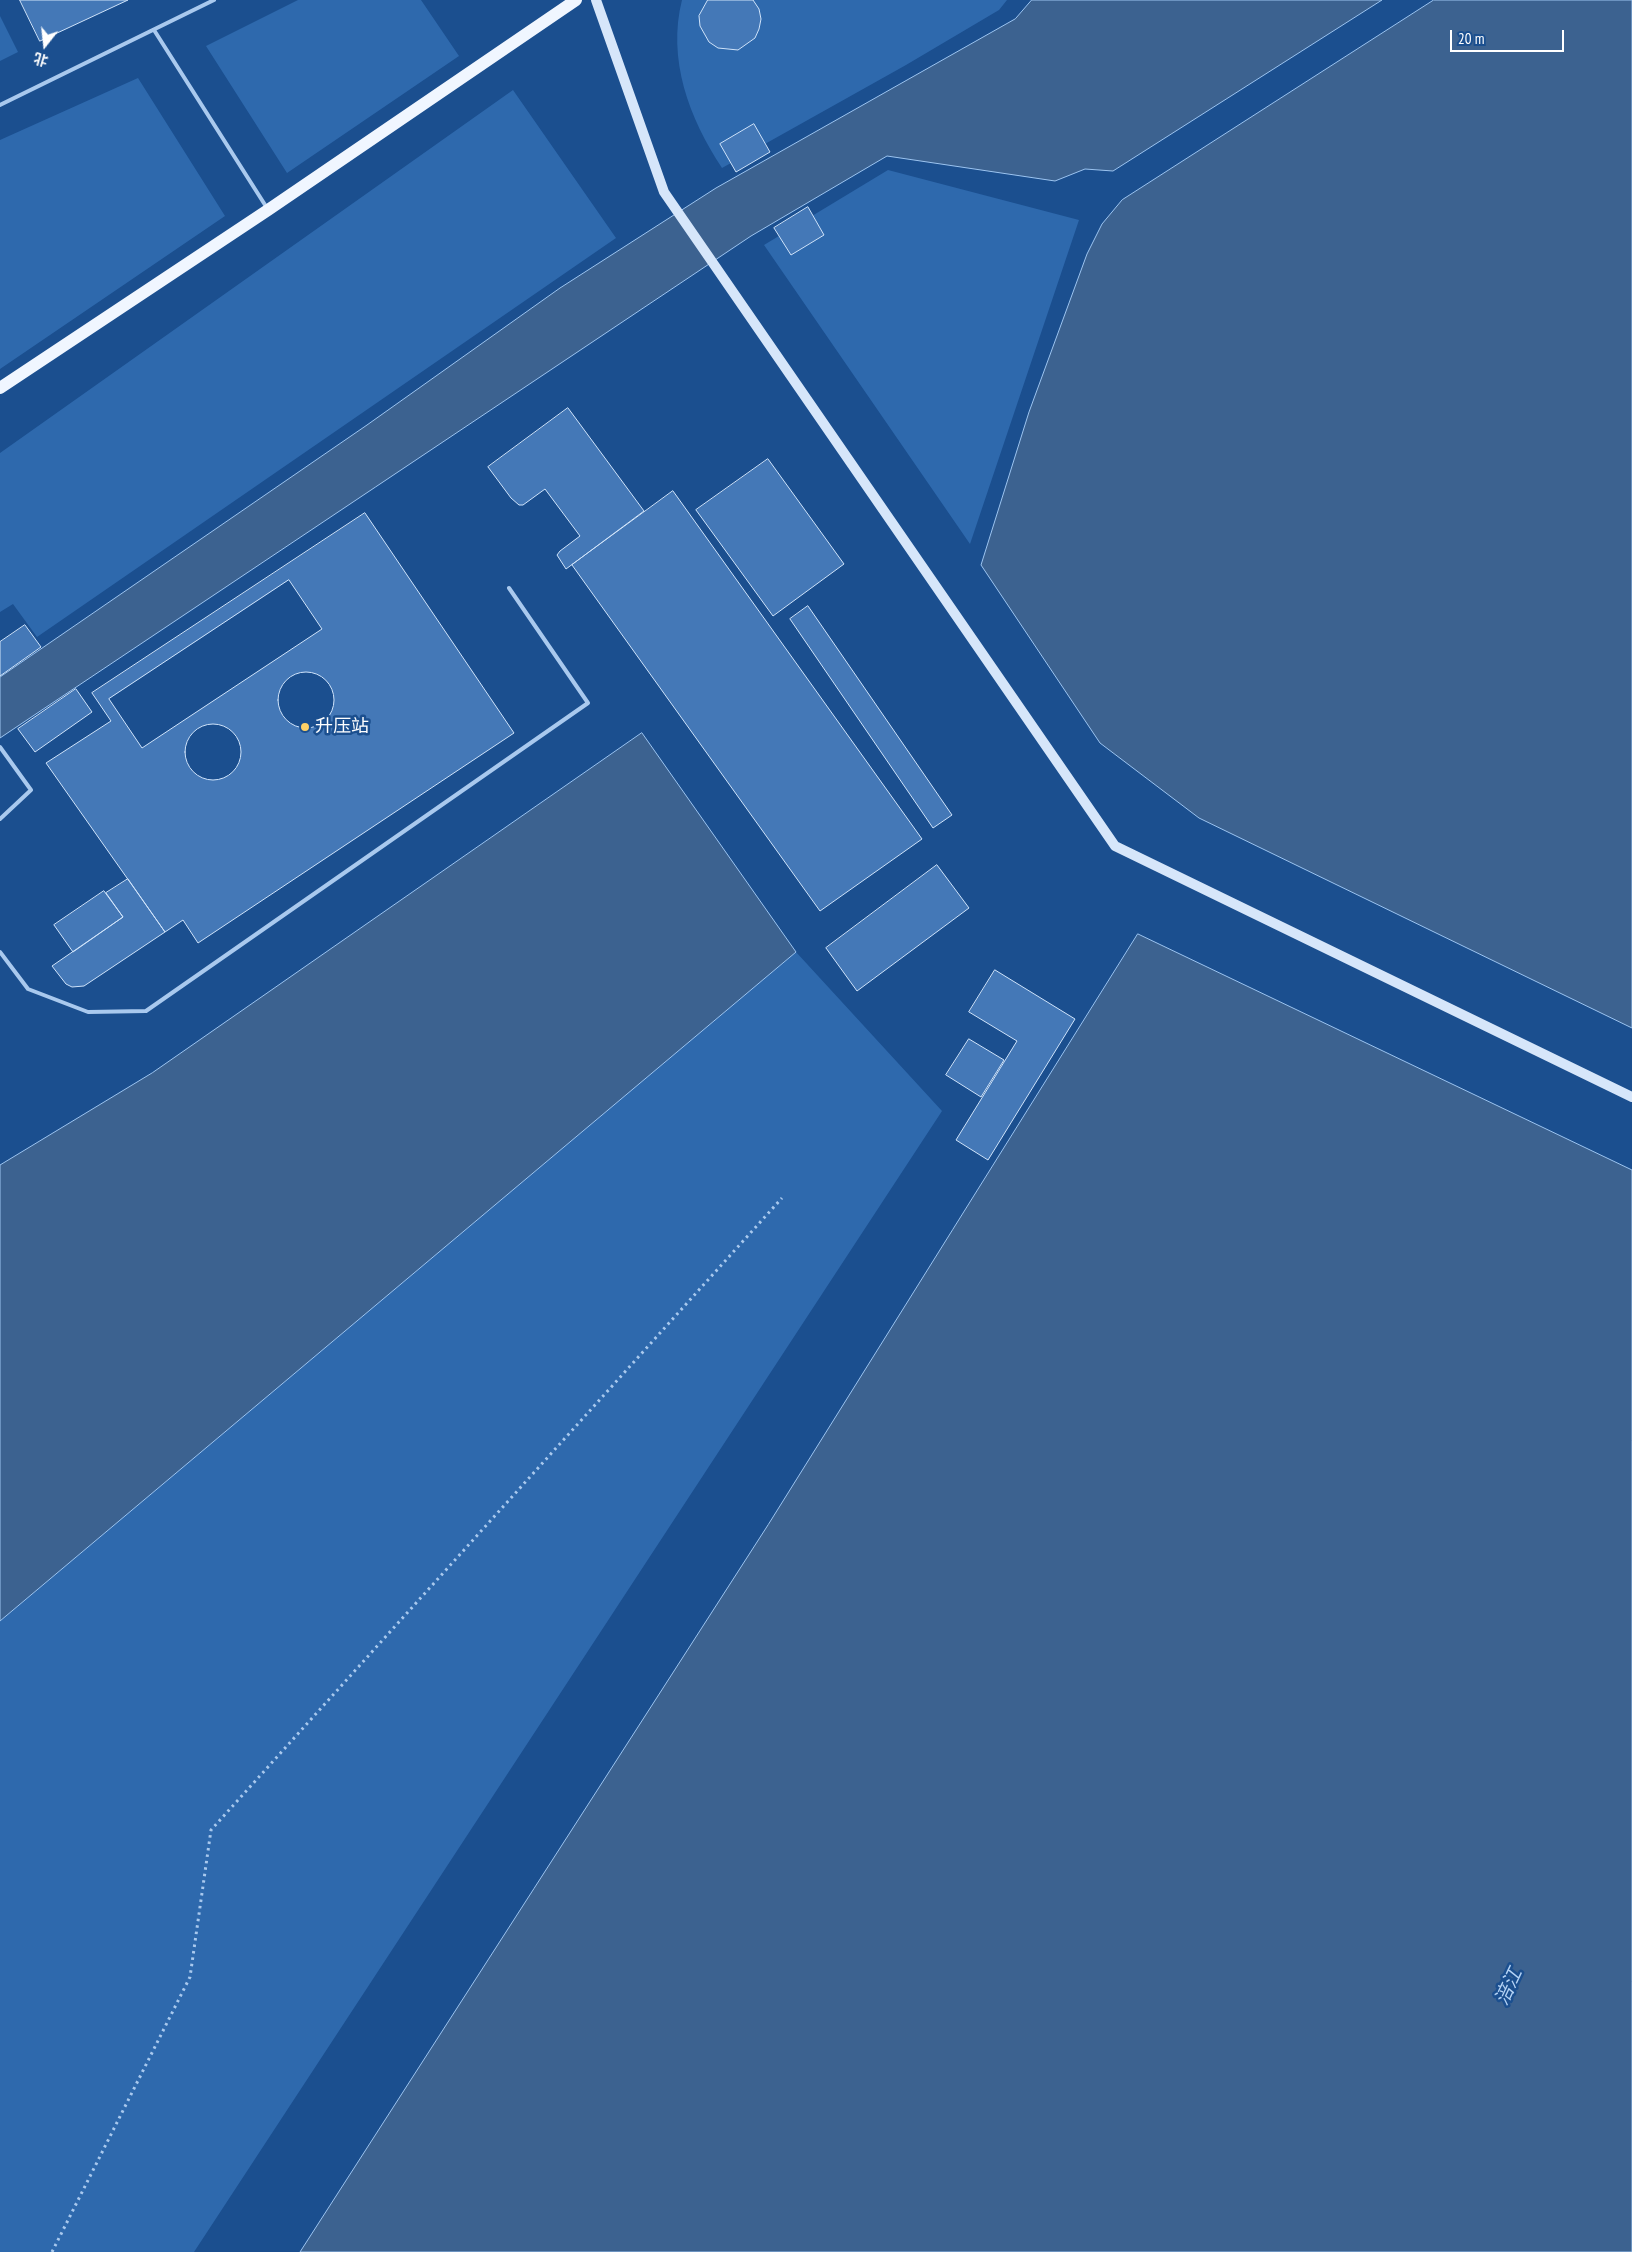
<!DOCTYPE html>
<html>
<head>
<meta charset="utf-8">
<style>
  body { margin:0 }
  #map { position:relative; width:1632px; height:2252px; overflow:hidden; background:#1b4f8f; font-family:"PT Sans Narrow","Noto Sans SC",sans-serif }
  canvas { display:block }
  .north { position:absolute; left:20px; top:20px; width:50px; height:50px; -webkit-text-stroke:4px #1b4f8f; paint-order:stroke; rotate:196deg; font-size:14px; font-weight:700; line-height:20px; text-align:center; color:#fff }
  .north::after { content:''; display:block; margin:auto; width:18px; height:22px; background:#fff; clip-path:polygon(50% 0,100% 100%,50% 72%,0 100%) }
  .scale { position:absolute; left:1450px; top:30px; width:114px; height:22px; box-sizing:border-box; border:2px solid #fff; border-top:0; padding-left:6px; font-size:15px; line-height:18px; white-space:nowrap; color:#fff; -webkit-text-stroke:4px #1b4f8f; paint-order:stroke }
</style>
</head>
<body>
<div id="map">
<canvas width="1632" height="2252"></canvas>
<div class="north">北</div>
<div class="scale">20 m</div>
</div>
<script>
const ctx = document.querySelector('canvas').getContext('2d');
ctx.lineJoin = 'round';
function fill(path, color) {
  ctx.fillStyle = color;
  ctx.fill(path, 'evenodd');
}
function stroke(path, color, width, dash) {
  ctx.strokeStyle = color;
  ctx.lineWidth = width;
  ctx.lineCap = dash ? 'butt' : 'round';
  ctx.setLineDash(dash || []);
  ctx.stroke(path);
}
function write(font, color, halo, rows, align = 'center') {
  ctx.font = font + ' "PT Sans Narrow","Noto Sans SC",sans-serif';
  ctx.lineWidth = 5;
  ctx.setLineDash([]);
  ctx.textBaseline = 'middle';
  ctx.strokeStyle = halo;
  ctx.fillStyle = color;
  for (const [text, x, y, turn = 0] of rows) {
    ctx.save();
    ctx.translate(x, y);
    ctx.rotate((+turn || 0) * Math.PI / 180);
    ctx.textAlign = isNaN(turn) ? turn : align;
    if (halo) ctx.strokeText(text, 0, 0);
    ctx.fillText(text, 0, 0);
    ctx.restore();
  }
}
const green = new Path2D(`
  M298,0H421L459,56L287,173L206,46Z
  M682,0H1007L999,10L906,65L722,168C689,118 667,59 682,0Z
  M0,16L18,52L0,61Z
  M138,78L225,216L0,369V140Z
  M513,90L616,238L37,637L13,604L0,612V453Z
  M888,170L1079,220L970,544L764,245Z
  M796,952L942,1111L194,2252H0V1621Z`);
const water = new Path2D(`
  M1032,0H1382L1113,171L1085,169L1055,181L887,156L751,236L0,738V677L367,425L560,288L716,188L1015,19Z
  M1434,0H1632V1028L1199,818L1100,743L981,565L1029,412L1087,254L1102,224L1122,200Z
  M642,733L796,952L0,1621V1165L152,1073Z
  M1138,934L1632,1170V2252H300L768,1525Z`);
const building = new Path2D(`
  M20,0H128L40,41Z
  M708,0H753L759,9L761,19L759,29L755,38L738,50L718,48L709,42L700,26L699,16Z
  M754,124L770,152L736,172L720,144Z
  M808,207L824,235L791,255L774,228Z
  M568,408L644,511L566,569L557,555L560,551L580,536L545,489L523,505H519L511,498L488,467Z
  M768,459L844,564L773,616L696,510Z
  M673,491L922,839L820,911L572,565Z
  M365,513L514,733L198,943L183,920L165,932L46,763L111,721L92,693Z
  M289,580L322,629L142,748L109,699Z
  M808,606L952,815L933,828L790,619Z
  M25,625L41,647L0,676V642Z
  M278 700a28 28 0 1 1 56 0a28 28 0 1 1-56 0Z
  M76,689L92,712L35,752L18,729Z
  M185 752a28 28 0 1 1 56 0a28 28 0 1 1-56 0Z
  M937,865L969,908L857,991L826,948Z
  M128,879L165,932L84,986L72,987L66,984L52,966L123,917L106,893Z
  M104,891L123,917L73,952L54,925Z
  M995,970L1075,1019L988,1160L956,1140L1017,1041L969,1012Z
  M969,1039L1004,1060L981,1097L946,1075Z`);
const path = new Path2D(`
  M52,2252L190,1977L211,1830L782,1198`);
const lane = new Path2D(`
  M154,30L267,208
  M0,105L214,0
  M0,747L31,790L0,819
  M0,952L28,989L88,1012L146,1011L588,703L509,588`);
const secondary = new Path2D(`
  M596,0L664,192L1115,846L1632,1097`);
const primary = new Path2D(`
  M0,388L268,210L576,0`);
const markers = [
  [305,727,5,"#ffd166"]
];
const poiNames = [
  ["升压站",315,727]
];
const waterNames = [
  ["涪江",1509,1987,-65]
];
fill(green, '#2e69ad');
fill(water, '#3c6290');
stroke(water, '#9cc4f0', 1);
fill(building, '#4478b7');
stroke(building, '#cfe3fa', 1);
stroke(path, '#a9c9ee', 3, [2.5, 4]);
stroke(lane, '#a9c9ee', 4);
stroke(secondary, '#d6e6fa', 10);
stroke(primary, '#f0f6ff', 12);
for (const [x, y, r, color] of markers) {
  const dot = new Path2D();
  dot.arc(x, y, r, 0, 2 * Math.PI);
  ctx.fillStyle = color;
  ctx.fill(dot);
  stroke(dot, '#1b4f8f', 2);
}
write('18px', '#fff', '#1b4f8f', poiNames, 'left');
write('italic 19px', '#b5d3f5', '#1b4f8f', waterNames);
</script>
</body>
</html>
